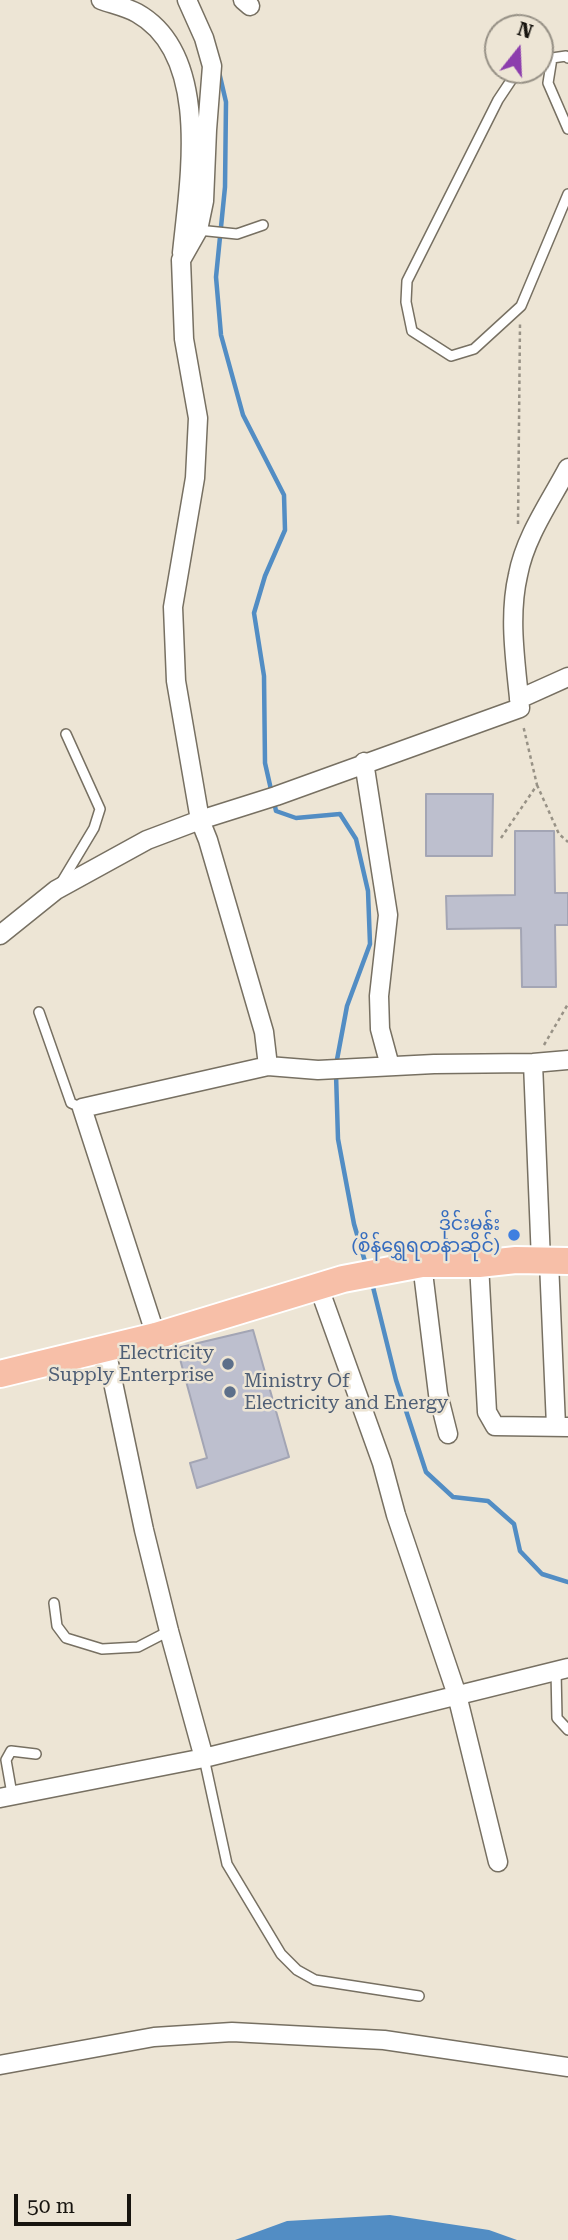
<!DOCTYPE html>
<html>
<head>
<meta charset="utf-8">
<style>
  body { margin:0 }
  #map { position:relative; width:568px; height:2240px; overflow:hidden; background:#ede5d5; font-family:"Roboto Serif",serif }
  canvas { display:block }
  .north { position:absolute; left:484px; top:14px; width:70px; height:70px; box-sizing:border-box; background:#ede5d5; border:2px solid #979186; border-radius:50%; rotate:18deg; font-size:19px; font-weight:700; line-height:28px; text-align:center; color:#17140f }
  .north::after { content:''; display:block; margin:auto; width:24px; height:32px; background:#8c3dad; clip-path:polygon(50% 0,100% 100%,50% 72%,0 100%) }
  .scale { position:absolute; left:14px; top:2194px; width:117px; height:32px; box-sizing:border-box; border:4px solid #17140f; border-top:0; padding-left:9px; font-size:21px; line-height:24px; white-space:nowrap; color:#17140f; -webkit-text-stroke:5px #ede5d5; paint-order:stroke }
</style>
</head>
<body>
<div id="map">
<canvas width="568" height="2240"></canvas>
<div class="north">N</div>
<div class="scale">50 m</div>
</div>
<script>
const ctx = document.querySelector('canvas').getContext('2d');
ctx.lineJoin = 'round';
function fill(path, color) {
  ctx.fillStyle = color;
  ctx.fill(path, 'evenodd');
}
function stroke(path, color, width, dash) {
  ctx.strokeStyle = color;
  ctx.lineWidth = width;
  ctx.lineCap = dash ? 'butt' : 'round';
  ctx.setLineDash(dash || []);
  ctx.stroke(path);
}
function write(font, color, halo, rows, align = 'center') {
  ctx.font = font + ' "Roboto Serif","Noto Sans Myanmar",serif';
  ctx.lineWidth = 5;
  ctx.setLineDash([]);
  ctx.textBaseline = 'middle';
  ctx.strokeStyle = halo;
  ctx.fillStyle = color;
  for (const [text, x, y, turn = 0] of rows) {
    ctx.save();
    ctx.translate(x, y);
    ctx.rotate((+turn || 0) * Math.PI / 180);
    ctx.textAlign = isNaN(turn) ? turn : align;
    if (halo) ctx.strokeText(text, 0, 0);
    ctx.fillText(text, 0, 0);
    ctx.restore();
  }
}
const water = new Path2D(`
  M390,2215L489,2230L517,2240H235L287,2221Z`);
const stream = new Path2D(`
  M219,72L226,102L225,187L216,277L221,335L243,415L284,495L285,530L265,576L254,613L264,676L265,763L272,794
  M274,802L276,811L296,818L340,814L356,839L368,891L370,944L347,1006L336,1065
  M336,1074L338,1139L354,1224L366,1265
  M372,1283L396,1380L426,1472L453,1497L488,1501L514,1524L520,1551L542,1574L568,1582`);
const building = new Path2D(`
  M426,794H493L492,856H426Z
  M515,831H554L555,893H568V925H555L556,987H522L521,928L447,929L446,896L515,895Z
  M253,1330L289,1457L197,1488L190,1463L207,1458L177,1348Z`);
const path = new Path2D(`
  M518,524L520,324
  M537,785L559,834L568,842
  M501,838L537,785L523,725
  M544,1045L568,1004`);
const service = new Path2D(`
  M568,58L566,56L552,58L548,83L568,129
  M540,62L552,58
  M518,70L498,100L407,281L406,302L412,331L451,356L474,349L521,306L568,194
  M198,230L237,234L263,225
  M61,883L94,828L100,809L66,734
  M39,1012L71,1103L82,1108
  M54,1603L57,1626L66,1638L102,1649L138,1647L169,1631
  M556,1671L557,1718L568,1730
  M204,1758L227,1864L281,1954L297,1970L315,1980L419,1996
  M12,1794L6,1760L11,1751L36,1754`);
const minor = new Path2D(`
  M101,0C112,4 126,7 137,13C212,55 189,182 182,253
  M243,0L250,6
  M519,699L568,677
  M364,762L388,915L379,996L380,1029L390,1066
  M0,935L56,890L147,840L200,820L176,681L173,607L195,478L198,418L184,339L181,260L198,230L204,201L207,130L212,66L204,38L187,0
  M533,1063L541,1261
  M268,1066L264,1032L208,840L200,820L276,796L520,708C516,664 508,618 518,575C525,537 550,502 568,468
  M549,1262L556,1426
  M422,1264L438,1394L448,1434
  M479,1264L487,1412L495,1426L568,1427
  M318,1285L382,1463L396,1515L457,1695L498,1862
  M156,1336L82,1108L268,1066L318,1070L434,1064L533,1063L568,1060
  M106,1349L144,1530L169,1631L204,1758
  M0,1798L204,1758L568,1668
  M0,2065L154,2037L232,2032L384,2040L568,2067`);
const primary = new Path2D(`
  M0,1374L156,1336L343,1279L422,1264H479L516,1260L568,1261`);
const markers = [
  [514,1235,7,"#3f7fe0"],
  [228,1364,7,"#5c6f8a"],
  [230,1392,7,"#5c6f8a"]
];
const shopNames = [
  ["ဒိုင်းမွန်း",500,1224],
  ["(စိန်ရွှေရတနာဆိုင်)",500,1246]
];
const serviceNames = [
  ["Electricity",214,1353],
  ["Supply Enterprise",214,1375],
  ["Ministry Of",244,1381,"left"],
  ["Electricity and Energy",244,1403,"left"]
];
fill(water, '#528dc4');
stroke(stream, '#528dc4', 4.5);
fill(building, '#bdbfce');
stroke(building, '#a3a5b4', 2);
stroke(service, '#777062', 12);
stroke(minor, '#777062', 21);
stroke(primary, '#fff', 30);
stroke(path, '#989286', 2.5, [3.5, 3.5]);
stroke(service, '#fff', 9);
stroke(minor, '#fff', 18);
stroke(primary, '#f7bfa8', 26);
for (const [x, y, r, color] of markers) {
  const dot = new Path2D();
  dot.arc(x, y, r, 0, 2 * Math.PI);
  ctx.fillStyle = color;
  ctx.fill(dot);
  stroke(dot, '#ede5d5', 2.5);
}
write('19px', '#366cbe', '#ede5d5', shopNames, 'right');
write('19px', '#4e5e75', '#ede5d5', serviceNames, 'right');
</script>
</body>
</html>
